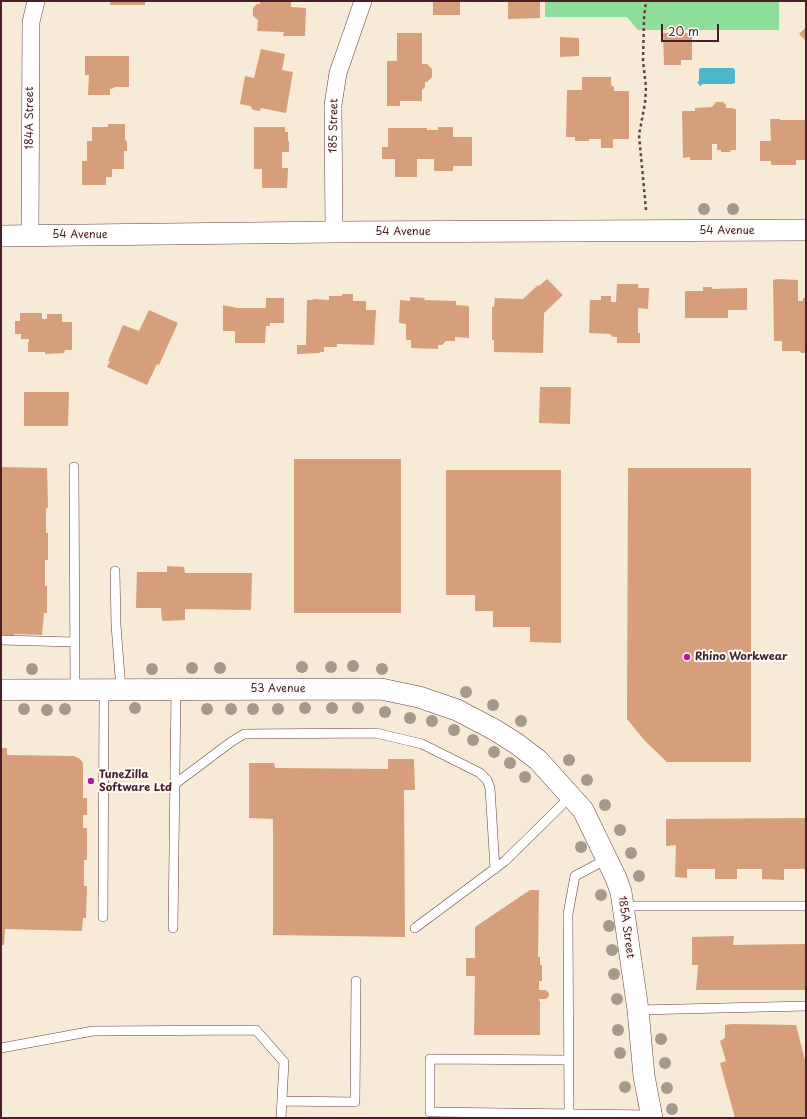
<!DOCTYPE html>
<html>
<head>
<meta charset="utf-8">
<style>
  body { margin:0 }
  #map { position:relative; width:807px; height:1119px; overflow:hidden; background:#f7ebd8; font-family:"Playpen Sans",sans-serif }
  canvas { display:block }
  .frame { position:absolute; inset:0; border:2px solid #4a1f2b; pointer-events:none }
  .scale { position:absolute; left:661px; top:24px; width:58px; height:18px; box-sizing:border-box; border:2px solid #4a1f2b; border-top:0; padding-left:5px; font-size:12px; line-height:14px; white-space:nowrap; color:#4a1f2b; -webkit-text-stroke:3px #fdfcf7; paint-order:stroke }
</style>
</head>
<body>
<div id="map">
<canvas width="807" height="1119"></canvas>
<div class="frame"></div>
<div class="scale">20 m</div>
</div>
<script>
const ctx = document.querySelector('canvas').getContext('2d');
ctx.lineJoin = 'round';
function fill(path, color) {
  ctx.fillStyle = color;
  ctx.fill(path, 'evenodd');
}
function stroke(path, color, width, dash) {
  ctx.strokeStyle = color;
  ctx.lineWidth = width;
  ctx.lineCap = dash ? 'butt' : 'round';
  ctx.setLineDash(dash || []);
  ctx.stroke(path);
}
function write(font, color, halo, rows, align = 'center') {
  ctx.font = font + ' "Playpen Sans",sans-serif';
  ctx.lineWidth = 4;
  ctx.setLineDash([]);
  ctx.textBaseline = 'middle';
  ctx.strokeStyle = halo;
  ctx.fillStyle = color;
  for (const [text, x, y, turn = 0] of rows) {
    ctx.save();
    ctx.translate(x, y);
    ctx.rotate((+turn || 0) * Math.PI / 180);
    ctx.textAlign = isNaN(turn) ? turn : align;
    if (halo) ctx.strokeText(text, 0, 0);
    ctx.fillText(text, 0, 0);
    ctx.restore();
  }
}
const green = new Path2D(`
  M545,1H779V30H638L627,17H545Z`);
const water = new Path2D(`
  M701,68H733L735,70V83L732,84H703L700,86L697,82L699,81V69Z`);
const building = new Path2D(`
  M110,1H145V5H110Z
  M260,1H291V7L306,8L305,36H283L284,32L257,31L258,20L253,16V8L257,4H260Z
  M433,1H460V15H433Z
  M508,1H540V18L508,19Z
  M806,27V41L799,34Z
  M397,33H422V64H427L432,69V77L427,82H425V87L422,90V101H400V106H387V61H397Z
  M663,33H692V60H681V65H664Z
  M560,37L579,38V56L560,57Z
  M261,49L285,54L282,70L293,72L286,113L261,108L260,111L253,110L250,106L240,104L245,76L254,78Z
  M85,56H129V87H114V88L110,89V95H88L89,75H85Z
  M582,77H611V85L614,87V91H629V139H613V148H601V139H589V141H575V137H566L567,90H582Z
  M716,102H723L726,105V108H733V109H736V150H731L730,152H721V150H717V144H712V160H690V157L683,158L682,111H695V108L712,107Z
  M770,119H780V120H806L805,160H796V165H771V161H760V141H771Z
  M108,124H125V139L127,142V151H124V169H112V177H106V185H82V161H87V141H92V127H108Z
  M254,127H285V132H288V141H289V152H282V168H288L287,188H262V169H254Z
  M438,127H453V137H472V166H453V171H434V159H417V177H395V159H382V147H388V128H427V130H438Z
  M547,279L563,295L544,313L543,353L494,352V340H492V307H494L495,298L523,299L538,285L539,286Z
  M778,279L798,280V301H803V298H806V353H801L800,351H782V341H774L773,280Z
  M617,284H638V288H649L648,309L638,308V333H640V343H617V337H613L610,334L589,333L590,300H601V296H611V302H616Z
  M703,287H712V289L747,288V310H728V318H685V291H703Z
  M342,294H353V301H366V310H376L374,345L337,344V347H324V352H320V353L297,354V345H306L307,300H313V299L329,300V296H342Z
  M410,297L425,298L424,300L456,301V305L469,306V338L455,337V341H446L442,345H438V349L411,348V340H406V324L399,323L400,300L410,301Z
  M266,298H284V323H270V326H266L265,343H235V331H223V305L237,308H266Z
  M149,310L178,323L159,365L157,364L147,385L107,367L110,361H108L123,325L139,331Z
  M20,313H42V319H47V314H62V322H72V350H65L64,353L45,354V352H28V342H29V339H21V334H15V321H20Z
  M540,387H571L570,424L539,423Z
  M24,392H69L68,426H24Z
  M294,459H401V613H294Z
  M1,467L47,468L48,508H46V533H48V560H45V586H47V613H44L42,635L14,634V637L1,636Z
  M628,468H751V762H667L645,741L627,719Z
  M446,470H561V643L530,642V627H493V611H475V595H446Z
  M167,566L184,567L185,573H252L251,610L185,609V620L162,621L161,608H136L137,572H167Z
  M1,748H7V755L74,756L80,759L83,763V798H87V815H83V828H87V860H84V886H87L86,918H83L82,931L5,929L4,945H1Z
  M388,759H414L415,790H404L405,937L273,935V819L249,818V763H274L275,768L388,769Z
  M806,818V869H784V880L762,879V869H737V879H715V869H687V878L675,877L676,845L666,846V819Z
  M530,890H539L538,957H540V965H542V981H539V990H546L549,993V996L546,999H539V1001H540V1035H474L475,976H466V958H475V927Z
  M734,936L733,945L806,944V990H696L698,965H692V937Z
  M731,1024L796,1025L806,1064V1118H735L720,1063L726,1061L720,1041L725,1038V1025Z`);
const path = new Path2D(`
  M646,210L639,135L645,103L646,87L643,61L644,18L646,1`);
const service = new Path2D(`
  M74,467L75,690
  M115,571L116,625L121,690
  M1,640L74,642
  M175,784L231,742L244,734L376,733L422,744L480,773L487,780L490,788L495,869
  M623,906H806
  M103,917L104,690
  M173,928L176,690
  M415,928L505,861L571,796
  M638,1010L806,1006
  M1,1048L93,1031L256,1030L284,1062L281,1118
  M569,1060L430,1059V1112L651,1115
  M282,1101L355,1102L356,981
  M569,1114L568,914L575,876L607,859`);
const minor = new Path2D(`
  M334,232L333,105L338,73L363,1
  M30,235L31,22L36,1`);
const tertiary = new Path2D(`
  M1,236L334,232L806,230
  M1,690L381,689L419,697L457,710L495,730L517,744L538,760L583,810L616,878L621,892L638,1010L644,1076L652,1118`);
const trees = [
  [704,209],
  [733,209],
  [353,666],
  [302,667],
  [331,667],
  [192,668],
  [220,668],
  [32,669],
  [152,669],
  [382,669],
  [466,692],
  [493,705],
  [135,708],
  [305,708],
  [332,708],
  [358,708],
  [24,709],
  [65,709],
  [207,709],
  [231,709],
  [253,709],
  [278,709],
  [47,710],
  [385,712],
  [410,718],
  [432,721],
  [521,721],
  [454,730],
  [473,740],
  [494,752],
  [569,760],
  [510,763],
  [525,777],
  [587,780],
  [605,805],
  [620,830],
  [581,847],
  [631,853],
  [639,876],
  [601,895],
  [609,926],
  [612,950],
  [614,974],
  [617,999],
  [618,1030],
  [661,1039],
  [620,1053],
  [665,1063],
  [625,1087],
  [667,1088],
  [672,1109]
];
const markers = [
  [687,657,4,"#b5179e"],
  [91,781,4,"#b5179e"]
];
const streetNames = [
  ["184A Street",30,118,-90],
  ["185 Street",334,126,-89],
  ["54 Avenue",727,231],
  ["54 Avenue",403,232],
  ["54 Avenue",80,235],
  ["53 Avenue",278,689],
  ["185A Street",626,927,82]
];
const poiNames = [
  ["Rhino Workwear",695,657],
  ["TuneZilla",99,775],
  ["Software Ltd",99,788]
];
fill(green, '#8fdd9a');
fill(water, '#4cb6ca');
fill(building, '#d69e7b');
stroke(service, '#643e45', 10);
stroke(minor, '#643e45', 18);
stroke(tertiary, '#643e45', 22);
stroke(path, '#643e45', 2.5, [3, 3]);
stroke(service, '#fff', 9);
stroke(minor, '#fff', 17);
stroke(tertiary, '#fff', 21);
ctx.fillStyle = '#a39a8b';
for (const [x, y] of trees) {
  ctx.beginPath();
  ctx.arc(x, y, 6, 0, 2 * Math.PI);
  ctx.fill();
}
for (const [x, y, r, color] of markers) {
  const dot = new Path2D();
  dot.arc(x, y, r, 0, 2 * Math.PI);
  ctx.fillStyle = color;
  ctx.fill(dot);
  stroke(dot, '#fdfcf7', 1.5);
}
write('11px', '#4a1f2b', '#fdfcf7', streetNames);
write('bold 11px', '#4a1f2b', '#fdfcf7', poiNames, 'left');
</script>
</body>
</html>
